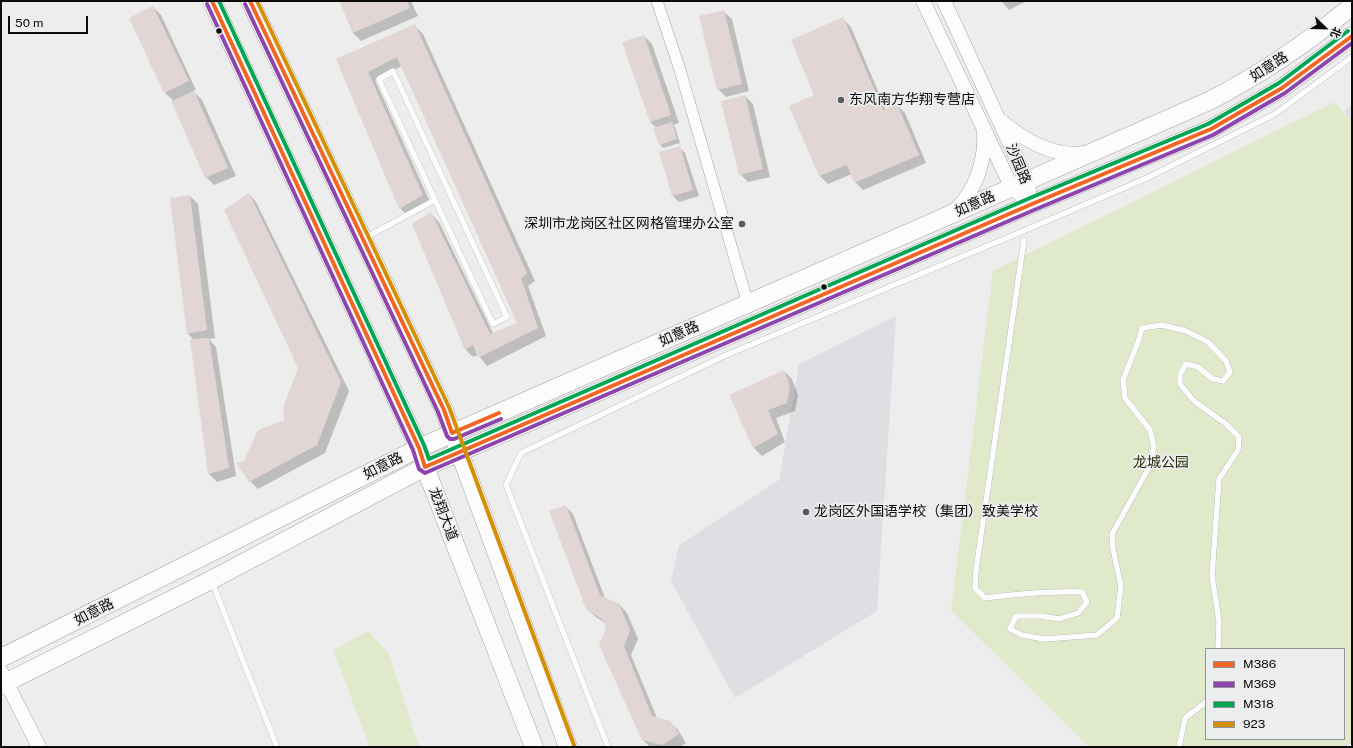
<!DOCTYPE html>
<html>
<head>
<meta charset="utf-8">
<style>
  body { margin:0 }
  #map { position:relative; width:1353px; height:748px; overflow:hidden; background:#ededed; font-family:"Public Sans","Noto Sans SC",sans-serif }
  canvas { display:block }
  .frame { position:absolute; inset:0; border:2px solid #0b0b0c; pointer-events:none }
  .legend { position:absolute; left:1205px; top:648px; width:140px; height:92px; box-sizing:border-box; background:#ecedee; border:1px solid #929394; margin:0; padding:5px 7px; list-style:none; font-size:12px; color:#0b0b0c }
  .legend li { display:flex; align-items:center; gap:8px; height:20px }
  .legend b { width:20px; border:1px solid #929394 }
  .north { position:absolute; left:1305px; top:8px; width:40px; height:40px; -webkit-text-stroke:3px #ecedee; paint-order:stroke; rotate:113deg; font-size:11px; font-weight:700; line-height:16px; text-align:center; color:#0b0b0c }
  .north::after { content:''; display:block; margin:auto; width:14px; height:18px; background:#0b0b0c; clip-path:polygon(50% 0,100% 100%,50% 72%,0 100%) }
  .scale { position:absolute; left:8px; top:16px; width:80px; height:18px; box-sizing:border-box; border:2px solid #0b0b0c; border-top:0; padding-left:5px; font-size:12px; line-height:14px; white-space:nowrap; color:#0b0b0c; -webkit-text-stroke:3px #ecedee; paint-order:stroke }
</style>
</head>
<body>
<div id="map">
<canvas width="1353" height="748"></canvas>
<div class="frame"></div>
<ul class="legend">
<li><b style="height:5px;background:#f26522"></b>M386</li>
<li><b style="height:5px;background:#8e44ad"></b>M369</li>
<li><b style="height:5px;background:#00a651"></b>M318</li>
<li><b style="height:5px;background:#d48f02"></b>923</li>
</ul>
<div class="north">北</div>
<div class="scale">50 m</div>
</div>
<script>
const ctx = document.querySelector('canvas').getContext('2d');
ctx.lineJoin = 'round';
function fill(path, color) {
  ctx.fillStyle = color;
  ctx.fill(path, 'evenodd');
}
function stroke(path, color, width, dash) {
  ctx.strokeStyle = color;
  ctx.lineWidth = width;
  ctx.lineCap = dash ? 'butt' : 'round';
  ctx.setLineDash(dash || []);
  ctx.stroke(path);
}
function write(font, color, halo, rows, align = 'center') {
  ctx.font = font + ' "Public Sans","Noto Sans SC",sans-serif';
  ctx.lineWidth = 3.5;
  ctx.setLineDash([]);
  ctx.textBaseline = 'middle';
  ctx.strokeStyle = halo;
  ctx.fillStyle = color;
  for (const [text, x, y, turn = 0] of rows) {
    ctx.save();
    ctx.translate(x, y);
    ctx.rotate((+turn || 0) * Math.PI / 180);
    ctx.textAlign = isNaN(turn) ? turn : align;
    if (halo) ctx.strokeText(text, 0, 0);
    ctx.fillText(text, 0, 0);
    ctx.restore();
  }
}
const built = new Path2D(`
  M1352,105V122L1344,111Z
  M896,316L877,611L735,698L671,581L679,545L779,480L799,364Z`);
const green = new Path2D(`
  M1334,102L1352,122V747H1089L951,610L993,271ZM1206,649H1344V739H1206Z
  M368,631L389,654L419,747H370L333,650Z`);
const shadow = new Path2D(`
  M340,1H411L418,16L361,41L353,33Z
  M1001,1H1027L1009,10Z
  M153,7L161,15L196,90L193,91L202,100L236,176L214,185L206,177L174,101L165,93Z
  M723,11L732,19L749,91L726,97L718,89Z
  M843,19L851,27L886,110L897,105L905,113L926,163L863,190L855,182L852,174L828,184L820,176L790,107L816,96Z
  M414,25L423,34L535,281L528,286L546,336L487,366L478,355L473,357L465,349L431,214L439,222L493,333L518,324L402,66L375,80L431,204L408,216L400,208L337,59Z
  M644,36L652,44L679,123L673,125L675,127L680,143L663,148L660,144L657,128L650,122Z
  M745,96L753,104L770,177L748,182L740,174Z
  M679,147L685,153L699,196L679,202L673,196L660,153Z
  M249,194L256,202L349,391L325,453L258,489L250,481L245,462L286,420L299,368Z
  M190,196L198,204L215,338L209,339L216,347L236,476L217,482L209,474L191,340H194L188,334L171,199Z
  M784,371L792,379L798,395L795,411L776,418L785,442L762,456L754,448L731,396Z
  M565,506L573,514L605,598L619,604L627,613L638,639L631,655L657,718L670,722L678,730L686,743L680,747H650L643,740L608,629L605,623L596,617L587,609Z`);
const building = new Path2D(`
  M339,1H407L410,8L353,33Z
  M153,6L189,81L164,93L129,18Z
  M724,10L742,84L717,90L699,16Z
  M843,17L883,110L897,104L919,155L854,183L847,165L819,176L789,106L814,95L791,40Z
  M415,24L527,273L521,278L538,328L478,358L473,345L465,350L412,224L431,212L490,334L517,323L397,57L368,72L423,195L399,209L336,59Z
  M644,35L671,115L650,122L622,42Z
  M194,91L228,168L205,178L171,101Z
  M745,95L763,169L739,175L721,101Z
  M672,122L677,139L659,145L653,128Z
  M680,146L693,190L672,196L659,152Z
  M249,193L341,382L317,445L249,482L236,463L244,461L258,430L284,420L283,408L298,368L224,210Z
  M190,195L207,330L187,334L170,198Z
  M209,338L229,468L208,474L190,339Z
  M784,370L790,386L787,403L768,410L778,434L753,448L729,395Z
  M566,505L600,595L619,604L630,630L624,646L652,716L670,721L679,734L662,745L642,740L599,645L606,629L602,619L586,609L549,511Z`);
const service = new Path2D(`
  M365,238L435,200L379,79L393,71L507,317L493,324L435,200
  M1024,240L976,570L975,588L985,598C1017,594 1049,591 1082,592L1087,602L1078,613L1059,619L1041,616H1016L1010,629L1022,635L1044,639L1097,635L1117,618L1121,586L1113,549L1112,534L1147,471L1154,447L1150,430L1125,398L1123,380L1138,342L1142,328L1162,325L1186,331L1208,342L1226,361L1230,372L1223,381L1213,379L1198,367L1186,364L1180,374V384L1194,401L1226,424L1239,437L1238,450L1219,479L1212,576L1219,621L1218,649
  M212,582L277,747
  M608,747L506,485L521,453L724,356L1021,232L1147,178L1275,114L1352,57
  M1179,747L1185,718L1206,702
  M1349,747L1352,746`);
const minor = new Path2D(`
  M657,1L680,70L748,304`);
const tertiary = new Path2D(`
  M923,1L1012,188L1032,204
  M944,1L1027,181L1029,190
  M1001,121C1024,140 1054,158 1085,153
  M954,211C975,193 986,160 984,132
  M1,672L39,747`);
const primary = new Path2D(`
  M212,1L419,448L425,467L534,747
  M250,1L444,410L568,747
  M1,658L419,448L1209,101C1260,75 1307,43 1352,6
  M1,685L211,580L425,467L1032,204L1211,129L1282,88L1352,36`);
const bus1 = new Path2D(`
  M212,1L419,448L425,467L1032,204L1211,129L1282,88L1352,36
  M250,1L444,410L452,433L499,413`);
const bus2 = new Path2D(`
  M207,4L413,450L419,469L425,473L1034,210L1213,135L1285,93L1352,43
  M245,4L438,412L447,436L450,439H454L501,419`);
const bus3 = new Path2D(`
  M219,1L424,445L429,459L1030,198L1208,124L1279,83L1348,31`);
const bus4 = new Path2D(`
  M257,1L449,407L574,745`);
const markers = [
  [219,31,3.5,"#0b0b0c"],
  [841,100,4,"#5a5a5b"],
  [742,224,4,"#5a5a5b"],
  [824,287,3.5,"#0b0b0c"],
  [806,512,4,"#5a5a5b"]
];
const streetNames = [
  ["如意路",1269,67,-33],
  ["沙园路",1018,164,67],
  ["如意路",975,204,-24],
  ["如意路",679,334,-24],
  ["如意路",383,466,-27],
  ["龙翔大道",443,514,69],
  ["如意路",94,612,-27]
];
const poiNames = [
  ["东风南方华翔专营店",849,100],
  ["深圳市龙岗区社区网格管理办公室",734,224,"right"],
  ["龙岗区外国语学校（集团）致美学校",814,512]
];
const parkNames = [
  ["龙城公园",1161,463]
];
fill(built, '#dddfe3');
fill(green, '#e1e9cb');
fill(shadow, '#0003');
fill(building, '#e2d6d5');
stroke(service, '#a5a5a6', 6);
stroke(minor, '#a5a5a6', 12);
stroke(tertiary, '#a5a5a6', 15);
stroke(primary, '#a5a5a6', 19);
stroke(service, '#fcfcfc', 5.5);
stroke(minor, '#fcfcfc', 11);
stroke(tertiary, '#fcfcfc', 14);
stroke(primary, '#fcfcfc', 18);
stroke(bus1, '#f26522', 4);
stroke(bus2, '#8e44ad', 4);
stroke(bus3, '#00a651', 4);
stroke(bus4, '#d48f02', 4);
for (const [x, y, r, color] of markers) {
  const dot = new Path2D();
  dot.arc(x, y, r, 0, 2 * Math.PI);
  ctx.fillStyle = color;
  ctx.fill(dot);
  stroke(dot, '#ecedee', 1.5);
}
write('14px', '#0b0b0c', '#ecedee', streetNames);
write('14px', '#0b0b0c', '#ecedee', poiNames, 'left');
write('14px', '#292f11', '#ecedee', parkNames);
</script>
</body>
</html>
